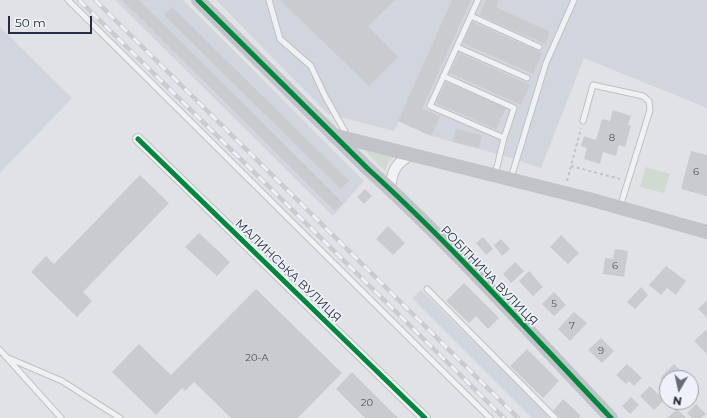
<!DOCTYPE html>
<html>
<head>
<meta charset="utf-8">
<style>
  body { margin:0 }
  #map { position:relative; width:707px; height:418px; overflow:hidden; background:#e1e2e6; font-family:Montserrat,sans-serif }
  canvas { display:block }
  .north { position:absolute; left:659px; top:370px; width:40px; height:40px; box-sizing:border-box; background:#eef1f7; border:1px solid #9ea3af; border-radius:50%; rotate:189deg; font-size:11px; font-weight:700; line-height:16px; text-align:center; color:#252d42 }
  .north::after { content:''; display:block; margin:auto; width:14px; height:18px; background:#676c7b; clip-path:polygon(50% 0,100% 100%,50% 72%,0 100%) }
  .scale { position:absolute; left:8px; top:16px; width:84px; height:18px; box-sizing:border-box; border:2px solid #252d42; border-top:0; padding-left:5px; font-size:12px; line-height:14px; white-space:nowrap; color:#252d42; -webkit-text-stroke:3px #eef1f7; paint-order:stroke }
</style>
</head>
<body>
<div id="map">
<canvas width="707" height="418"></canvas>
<div class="north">N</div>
<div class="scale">50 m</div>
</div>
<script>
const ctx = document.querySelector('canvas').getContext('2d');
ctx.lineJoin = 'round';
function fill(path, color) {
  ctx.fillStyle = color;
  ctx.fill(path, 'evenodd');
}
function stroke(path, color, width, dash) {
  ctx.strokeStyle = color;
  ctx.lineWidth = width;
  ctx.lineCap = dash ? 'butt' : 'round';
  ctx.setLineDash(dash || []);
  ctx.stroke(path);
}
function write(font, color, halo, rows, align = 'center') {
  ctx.font = font + ' Montserrat,sans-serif';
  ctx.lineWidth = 3.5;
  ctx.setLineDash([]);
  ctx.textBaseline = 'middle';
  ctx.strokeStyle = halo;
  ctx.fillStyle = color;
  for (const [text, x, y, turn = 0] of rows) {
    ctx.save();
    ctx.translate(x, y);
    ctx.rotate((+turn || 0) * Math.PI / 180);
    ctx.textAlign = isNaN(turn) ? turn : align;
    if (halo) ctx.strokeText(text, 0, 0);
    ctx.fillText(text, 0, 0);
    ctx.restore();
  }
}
const built = new Path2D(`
  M115,0H183L364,181L333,216Z
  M216,0H707V108L584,58L541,168L508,157L431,136L399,121L394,131L328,114Z
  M0,27L72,98L0,173Z
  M421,290L551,418H532L412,298Z`);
const green = new Path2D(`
  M358,144L398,154L389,161L385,171Z
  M646,167L670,174L664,193L640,187Z`);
const building = new Path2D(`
  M122,0H139L343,203L335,211Z
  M280,0H395L368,26L398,57L369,86Z
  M452,0H471L422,109L440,116L431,136L398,121Z
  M486,0H499L496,7L550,32L545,44L479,15Z
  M172,7L349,181L341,189L164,15Z
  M472,22L542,53L533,74L463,43Z
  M459,53L530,85L521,105L450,73Z
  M446,82L506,108L496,129L436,103Z
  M613,110L631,116L628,125L631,126L625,147L619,145L616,156L603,152L600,164L584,159L587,148L581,146L584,136L596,140L602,119L610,121Z
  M456,129L482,135L479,148L453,142Z
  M691,151L707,155V196L681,189Z
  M140,175L169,203L83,292L92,301L77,317L31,272L46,256L54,264Z
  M365,189L372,196L364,204L357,197Z
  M388,226L405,243L393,255L376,239Z
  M199,233L230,262L217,276L185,247Z
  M561,235L579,253L568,264L550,247Z
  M483,237L493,249L486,255L476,243Z
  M501,239L510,249L502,256L494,245Z
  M615,249L628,251L624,277L603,274L605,258L613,259Z
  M515,262L524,271L511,283L503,274Z
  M666,266L686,281L676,295L667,288L661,295L649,285Z
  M529,271L543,287L533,296L519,281Z
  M464,283L499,318L488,329L476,316L469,323L446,301Z
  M641,287L648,295L635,309L627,302Z
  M256,289L342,373L298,418H231L194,382L185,391L182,388L156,415L112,372L139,344L171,375Z
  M554,292L566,305L554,316L542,304Z
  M707,300V318L698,309Z
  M574,312L587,323L570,341L558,329Z
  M706,330L707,332V354L694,341Z
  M601,338L614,351L602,363L588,350Z
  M527,349L559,381L543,398L510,366Z
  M627,364L642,378L634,386L629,381L626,384L616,375Z
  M674,364L688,378H667V385L660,378Z
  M352,372L398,418H365L336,389Z
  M650,386L664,400L654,410L640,396Z
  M631,397L639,405L630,414L622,406Z
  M563,399L581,416L579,418H560L553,411Z
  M696,404L706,414L701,418H692L687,413Z
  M677,409L686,418H667Z`);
const path = new Path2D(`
  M571,166L620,179
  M567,181L581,128`);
const lane = new Path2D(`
  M68,0L490,418
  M269,0L280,39L311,66L325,96L348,137
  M478,0L430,106L504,138L495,175
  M471,16L539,47
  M457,47L527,78
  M443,76L514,108L504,138
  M583,121L593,85L643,96L649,101L650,110L620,207
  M511,178L546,63L574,0
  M427,289L555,418
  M0,350L61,418
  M6,357L62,381L120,418`);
const street = new Path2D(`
  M138,139L425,418
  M390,190C392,170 395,164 412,154`);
const secondary = new Path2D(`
  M198,0L367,168C453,246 531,334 611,418
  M333,135L589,199L707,232`);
const rail = new Path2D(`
  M79,0L504,418
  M95,0L518,418`);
const cycleway = new Path2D(`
  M198,0L367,168C453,246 531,334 611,418
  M138,139L425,418`);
const numberNames = [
  ["8",612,138],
  ["6",696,172],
  ["6",615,266],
  ["5",554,304],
  ["7",572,326],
  ["9",601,351],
  ["20-А",257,358],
  ["20",367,403]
];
const streetNames = [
  ["МАЛИНСЬКА ВУЛИЦЯ",288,271,44],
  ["РОБІТНИЧА ВУЛИЦЯ",489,276,46]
];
fill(built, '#d1d5dd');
fill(green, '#d0dad0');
fill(building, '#c9cbcf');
stroke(lane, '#bfc0c4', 7);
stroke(street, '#bfc0c4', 12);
stroke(path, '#c2c3c8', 2, [3, 3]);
stroke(lane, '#f0f1f3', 5);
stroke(street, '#f0f1f3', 10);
stroke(secondary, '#c1c3c9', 14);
stroke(rail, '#c9cbce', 4.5);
stroke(rail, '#eef1f7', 3, [9]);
stroke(cycleway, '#00873e', 5);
write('10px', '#4f5566', null, numberNames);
write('12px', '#252d42', '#eef1f7', streetNames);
</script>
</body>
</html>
